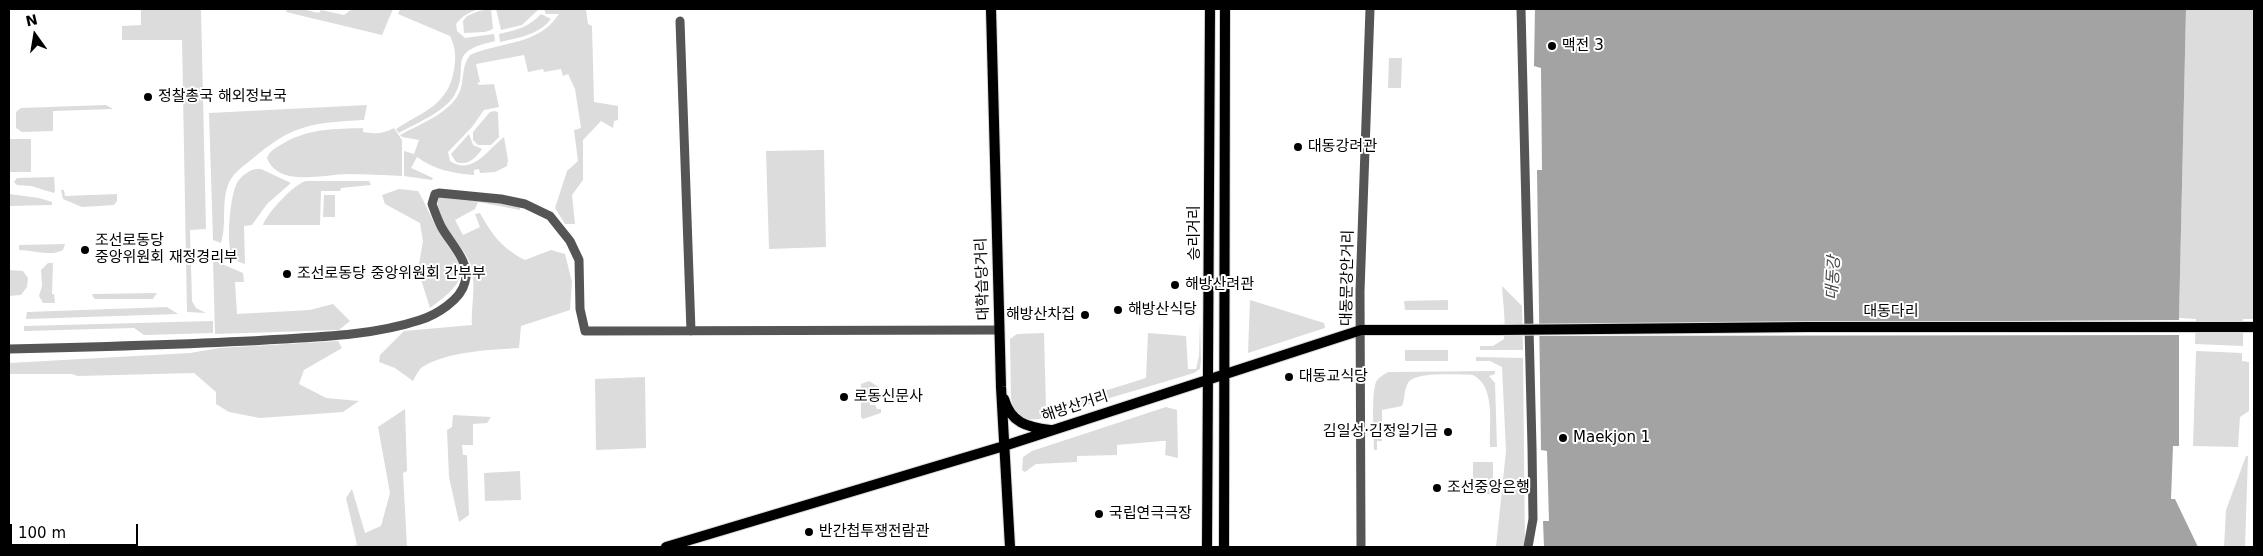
<!DOCTYPE html>
<html>
<head>
<meta charset="utf-8">
<style>
  body { margin:0 }
  #map { position:relative; width:2263px; height:556px; overflow:hidden; background:#fff; font-family:"DejaVu Sans",sans-serif }
  canvas { display:block }
  .frame { position:absolute; inset:0; border:10px solid #000; pointer-events:none }
  .north { position:absolute; left:10px; top:10px; width:50px; height:50px; -webkit-text-stroke:4px #fff; paint-order:stroke; rotate:347deg; font-size:14px; font-weight:700; line-height:20px; text-align:center; color:#000 }
  .north::after { content:''; display:block; margin:auto; width:18px; height:22px; background:#000; clip-path:polygon(50% 0,100% 100%,50% 72%,0 100%) }
  .scale { position:absolute; left:10px; top:524px; width:128px; height:22px; box-sizing:border-box; border:2px solid #000; border-top:0; padding-left:6px; font-size:15px; line-height:18px; white-space:nowrap; color:#000; -webkit-text-stroke:4px #fff; paint-order:stroke }
</style>
</head>
<body>
<div id="map">
<canvas width="2263" height="556"></canvas>
<div class="frame"></div>
<div class="north">N</div>
<div class="scale">100 m</div>
</div>
<script>
const ctx = document.querySelector('canvas').getContext('2d');
ctx.lineJoin = 'round';
function fill(path, color) {
  ctx.fillStyle = color;
  ctx.fill(path, 'evenodd');
}
function stroke(path, color, width, dash) {
  ctx.strokeStyle = color;
  ctx.lineWidth = width;
  ctx.lineCap = dash ? 'butt' : 'round';
  ctx.setLineDash(dash || []);
  ctx.stroke(path);
}
function write(font, color, halo, rows, align = 'center') {
  ctx.font = font + ' "DejaVu Sans","Noto Sans KR",sans-serif';
  ctx.lineWidth = 4;
  ctx.setLineDash([]);
  ctx.textBaseline = 'middle';
  ctx.strokeStyle = halo;
  ctx.fillStyle = color;
  for (const [text, x, y, turn = 0] of rows) {
    ctx.save();
    ctx.translate(x, y);
    ctx.rotate((+turn || 0) * Math.PI / 180);
    ctx.textAlign = isNaN(turn) ? turn : align;
    if (halo) ctx.strokeText(text, 0, 0);
    ctx.fillText(text, 0, 0);
    ctx.restore();
  }
}
const green = new Path2D(`
  M136,9H201L206,229L190,230L192,301L196,308L206,313L187,312L182,40H122V26L141,25V10Z
  M287,9H302L319,13L321,10L344,15L352,9H393L382,35L286,12Z
  M400,9H479C469,12 462,16 456,24L457,31L465,38L494,34L495,41C442,53 472,67 454,96C443,113 416,123 399,133L396,129C424,111 448,105 454,70C456,57 456,49 450,36L398,14Z
  M491,9L493,29L485,32L464,33L463,21L467,16L479,11Z
  M496,9H539L522,25L501,30Z
  M544,9H586L588,24L592,26L594,102L618,106V120L614,121L613,128L601,121L583,140V180L572,195L575,224H565L555,208L567,171L578,161L574,130L581,128L575,89L568,74L563,76L561,69L544,72L543,69L528,72L524,55L476,64L480,82L477,83L479,85L494,84L499,107L484,110L472,127L448,152L450,161C473,176 488,149 504,137L508,160L507,166L495,172L480,173L479,169L474,170V175C452,173 435,170 417,157L411,168L433,178L432,180L404,176V151L414,154L419,140L402,137L400,135C420,124 454,112 461,88C464,76 462,66 470,55C502,41 538,46 559,14H546Z
  M2186,9H2254V319H2243V346L2195,344L2196,319L2179,318Z
  M541,14L551,19C539,35 517,38 500,42L499,34C517,30 529,27 541,14Z
  M1389,58H1402L1401,88H1388Z
  M106,105L113,109L53,111V131L22,132L16,128V112L21,108Z
  M367,105L364,120C311,123 293,124 251,160C242,167 232,174 228,185C221,203 227,224 221,243L213,240L209,113Z
  M494,111L498,112L499,137L491,145H478L473,140V132L490,112Z
  M363,128V132C375,134 383,134 394,128L402,140V176C384,175 366,174 348,174C325,174 278,188 267,158C270,150 277,147 284,143C310,128 335,129 363,128Z
  M469,134L473,145L482,149C476,158 468,166 456,162L451,154Z
  M9,139H31V172H9Z
  M824,150L826,247L769,249L766,151Z
  M255,169H261L291,183L267,204L252,225L244,226L245,264C239,262 235,261 232,256C226,244 230,195 237,183C241,176 248,171 255,169Z
  M54,177L55,190L54,193L31,186L17,185L14,182L17,178Z
  M306,181H369L371,185L341,188L340,191H321L320,225H263C267,213 294,184 306,181Z
  M399,189L418,191C425,202 429,214 436,226C458,267 481,272 430,308L418,270L423,241L420,223L385,204L382,195Z
  M61,190H64L65,196L117,194V201L114,205L82,207L63,199Z
  M9,194L39,198L52,202V205L9,206Z
  M324,195H335V217H323Z
  M439,197L499,201L520,207V210L478,202L475,209L455,220L463,235L480,227L475,214L480,213C492,235 503,249 525,260L551,250L565,254L572,282L570,310L521,326L519,348C491,350 450,351 424,366C419,368 416,376 413,381L395,368L379,362L380,355L404,331L472,325C471,305 477,282 470,263C463,245 430,217 439,197Z
  M65,244L63,250C50,257 33,250 19,250V245Z
  M213,260L243,273L244,282H235L237,314L310,310L333,304L350,321L339,330L215,334Z
  M48,263H53L52,294H54L55,303H43L39,296L42,286L41,270Z
  M9,270L23,271L28,278L27,287L21,295L9,296Z
  M1502,286L1522,306L1523,350H1480V346H1493L1504,339C1506,321 1503,304 1502,286Z
  M157,293L153,299H95L93,297L92,294Z
  M1250,300L1324,323L1325,328L1248,353Z
  M1448,300V310H1405L1404,301Z
  M167,307L178,314L26,319L27,312Z
  M1200,320L1201,360L1200,369L1194,373L1039,419L1023,420L1013,409L1011,398L1010,339L1017,334L1044,333L1046,409L1146,378L1148,333L1186,336L1188,369H1196L1199,356Z
  M213,321V333L144,335L134,328L24,331V326Z
  M338,341L342,348L304,370L299,384L326,398L359,401L343,412L260,418L229,412L216,404V392L194,373L78,376L72,374H9V363L190,353L219,348Z
  M1405,350H1448V361H1405Z
  M2196,351L2242,353V361L2249,362V411L2240,417L2238,447L2193,446Z
  M1476,357L1523,358L1525,547H1496L1506,451L1502,367L1490,361H1476Z
  M1495,371V374L1489,376L1495,383L1497,447H1490C1489,426 1496,386 1473,375C1459,375 1415,371 1408,383C1404,390 1405,399 1402,406L1382,410V441H1377V450H1374C1374,435 1371,395 1376,382C1378,378 1383,375 1388,372Z
  M645,377L646,448L596,450L595,379Z
  M869,381L880,388L875,389V393L869,395L870,405H875L877,409H881V413L863,419L861,417V384Z
  M1166,407L1177,410L1178,458L1165,455L1166,441H1162L1117,445V455L1077,456V462L1036,464L1025,472L1022,470L1023,457L1032,451Z
  M405,409L407,471L403,473L407,547H349L357,545L346,498L352,489L365,533L381,526L390,493L378,427Z
  M453,415L491,417L487,423L473,424V445H462L463,455H467L469,515L459,522L449,477L447,430L452,427Z
  M2246,456H2248L2245,547H2224L2226,510Z
  M1473,462H1493V494H1473Z
  M520,471L521,500L485,501L484,473Z`);
const water = new Path2D(`
  M1535,9H2186L2179,318V446H2173L2171,499H2175L2198,547H1544L1543,521H1549L1547,451L1541,450L1537,170H1542L1541,68L1534,66Z`);
const pier = new Path2D(`
  M2181,320L2182,335L1535,336V324Z`);
const minor = new Path2D(`
  M1521,9L1532,447L1533,519L1528,547
  M680,21L691,331
  M9,349C95,347 180,345 266,340C317,337 371,336 420,320C436,315 461,300 465,282C471,263 451,244 442,228C438,221 435,212 432,204L435,194L439,193L501,199L525,204L550,216L570,241L579,260L580,309L585,331L999,330
  M1361,547L1360,291L1370,9`);
const major = new Path2D(`
  M991,9L1001,387L1010,547
  M1807,327H2254
  M1004,399C1011,423 1027,427 1050,430
  M666,547L1004,446L1361,330H1497
  M1207,547L1210,9
  M1224,547L1225,9`);
const majorBridge = new Path2D(`
  M1497,330L1807,327`);
const markers = [
  [1552,46,5,"#000"],
  [148,97,5,"#000"],
  [1298,147,5,"#000"],
  [85,250,5,"#000"],
  [287,274,5,"#000"],
  [1175,285,5,"#000"],
  [1118,310,5,"#000"],
  [1085,315,5,"#000"],
  [1289,377,5,"#000"],
  [844,397,5,"#000"],
  [1448,432,5,"#000"],
  [1563,438,5,"#000"],
  [1437,488,5,"#000"],
  [1099,514,5,"#000"],
  [809,532,5,"#000"]
];
const poiNames = [
  ["맥전 3",1562,46],
  ["정찰총국 해외정보국",158,97],
  ["대동강려관",1308,147],
  ["조선로동당",95,241],
  ["중앙위원회 재정경리부",95,258],
  ["조선로동당 중앙위원회 간부부",297,274],
  ["해방산려관",1185,285],
  ["해방산식당",1128,310],
  ["해방산차집",1075,315,"right"],
  ["대동교식당",1299,377],
  ["로동신문사",854,397],
  ["김일성·김정일기금",1438,432,"right"],
  ["Maekjon 1",1573,438],
  ["조선중앙은행",1447,488],
  ["국립연극극장",1109,514],
  ["반간첩투쟁전람관",819,532]
];
const streetNames = [
  ["승리거리",1195,233,-90],
  ["대동문강안거리",1348,278,-89],
  ["대학습당거리",983,279,-92],
  ["대동다리",1891,312],
  ["해방산거리",1075,407,-18]
];
const waterNames = [
  ["대동강",1834,278,-87]
];
fill(green, '#dcdcdc');
fill(water, '#a3a3a3');
fill(pier, '#fff');
stroke(major, '#dbdbdb', 12);
stroke(minor, '#555', 9);
stroke(major, '#000', 10);
stroke(majorBridge, '#dbdbdb', 12, []);
stroke(majorBridge, '#000', 10);
for (const [x, y, r, color] of markers) {
  const dot = new Path2D();
  dot.arc(x, y, r, 0, 2 * Math.PI);
  ctx.fillStyle = color;
  ctx.fill(dot);
  stroke(dot, '#fff', 2);
}
write('15px', '#000', '#fff', poiNames, 'left');
write('15px', '#000', '#fff', streetNames);
write('italic 16px', '#444', '#fff', waterNames);
</script>
</body>
</html>
